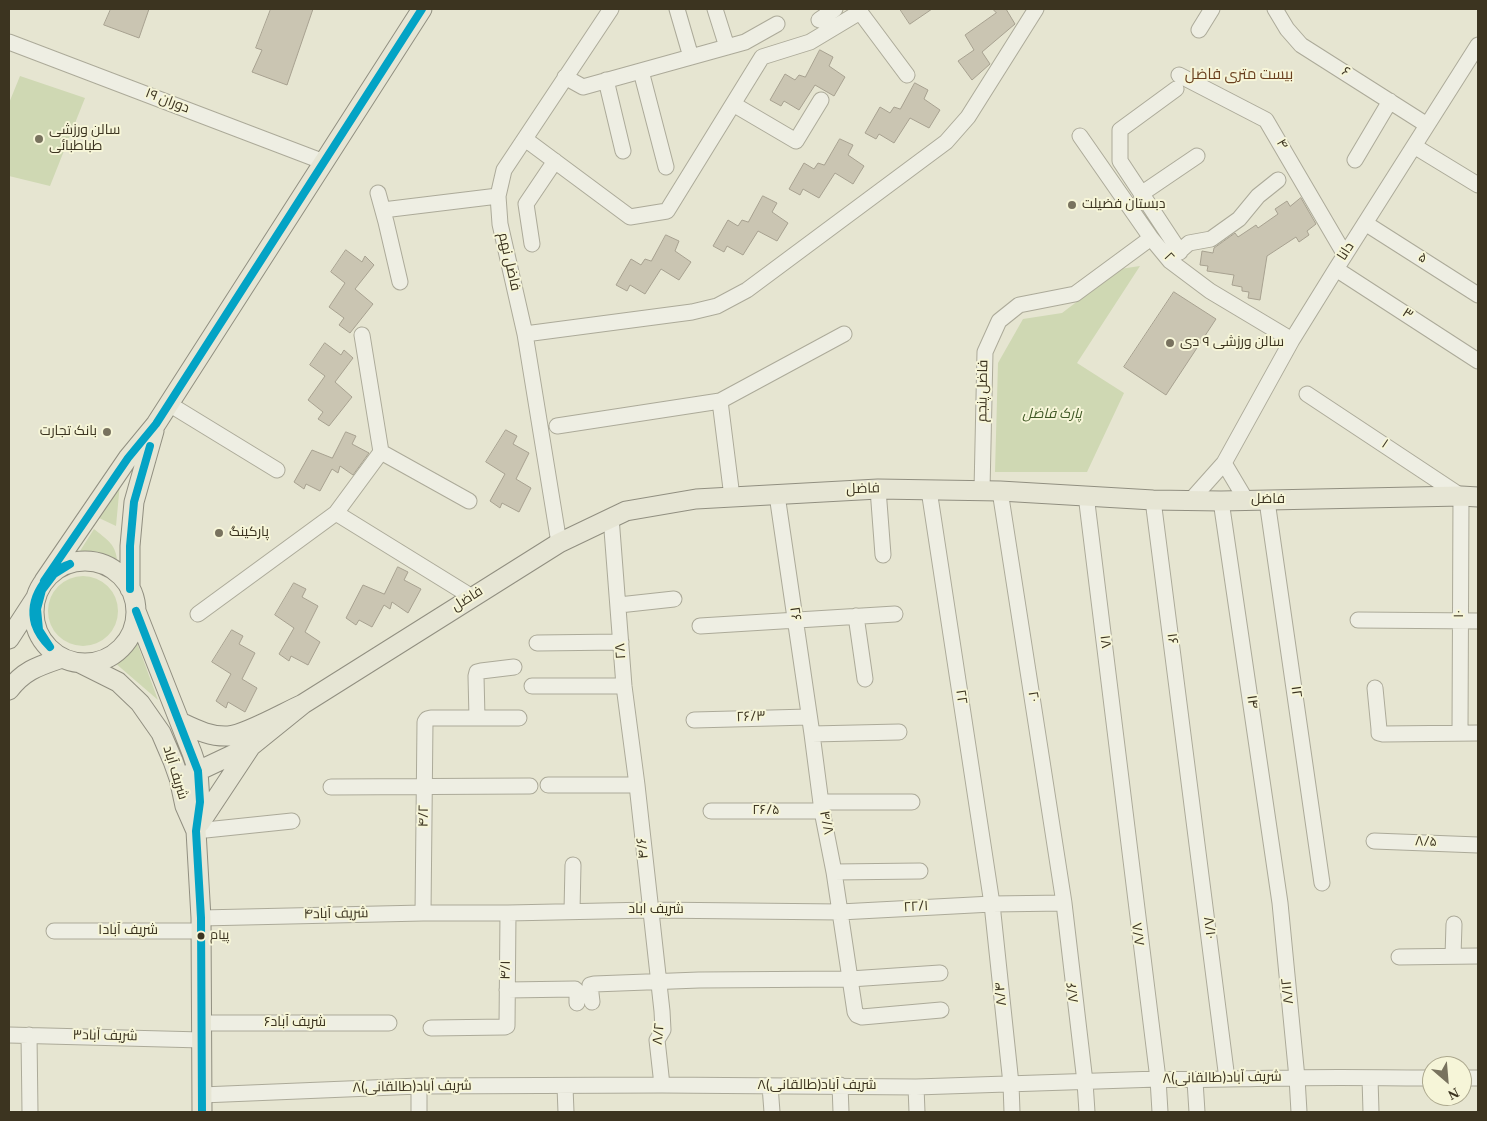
<!DOCTYPE html>
<html>
<head>
<meta charset="utf-8">
<style>
  body { margin:0 }
  #map { position:relative; width:1487px; height:1121px; overflow:hidden; background:#e6e5d1; font-family:Georgia,serif }
  canvas { display:block }
  .frame { position:absolute; inset:0; border:10px solid #3c3420; pointer-events:none }
  .north { position:absolute; left:1422px; top:1056px; width:50px; height:50px; box-sizing:border-box; background:#f6f5d8; border:1px solid #aca88e; border-radius:50%; rotate:153deg; font-size:14px; font-weight:700; line-height:20px; text-align:center; color:#3c3420 }
  .north::after { content:''; display:block; margin:auto; width:18px; height:22px; background:#78725e; clip-path:polygon(50% 0,100% 100%,50% 72%,0 100%) }
</style>
</head>
<body>
<div id="map">
<canvas width="1487" height="1121"></canvas>
<div class="frame"></div>
<div class="north">N</div>
</div>
<script>
const ctx = document.querySelector('canvas').getContext('2d');
ctx.lineJoin = 'round';
function fill(path, color) {
  ctx.fillStyle = color;
  ctx.fill(path, 'evenodd');
}
function stroke(path, color, width, dash) {
  ctx.strokeStyle = color;
  ctx.lineWidth = width;
  ctx.lineCap = dash ? 'butt' : 'round';
  ctx.setLineDash(dash || []);
  ctx.stroke(path);
}
function write(font, color, halo, rows, align = 'center') {
  ctx.font = font + ' Georgia,Cairo,serif';
  ctx.lineWidth = 4;
  ctx.setLineDash([]);
  ctx.textBaseline = 'middle';
  ctx.strokeStyle = halo;
  ctx.fillStyle = color;
  for (const [text, x, y, turn = 0] of rows) {
    ctx.save();
    ctx.translate(x, y);
    ctx.rotate((+turn || 0) * Math.PI / 180);
    ctx.textAlign = isNaN(turn) ? turn : align;
    if (halo) ctx.strokeText(text, 0, 0);
    ctx.fillText(text, 0, 0);
    ctx.restore();
  }
}
const green = new Path2D(`
  M20,76L85,98L50,186L9,176V103Z
  M1140,266L1077,363L1124,393L1087,472H995L998,363L1023,319L1062,313L1120,269Z
  M120,483L116,526L99,518Z
  M94,529C106,539 115,543 117,559L80,551Z
  M48 611a35 35 0 1 1 70 0a35 35 0 1 1-70 0Z
  M136,640L158,700L114,662Z`);
const building = new Path2D(`
  M111,9H149L139,38L104,25Z
  M271,9H313L287,85L252,72L262,50L256,48Z
  M900,9H932L910,24Z
  M993,9H1006L1015,24L982,52L990,64L972,80L958,61L974,50L965,35L996,13Z
  M820,50L833,57L829,66L845,77L834,96L815,85L799,110L784,101L781,106L770,100L785,74L795,80L799,75L805,77Z
  M915,83L928,90L924,99L940,110L929,128L910,118L894,143L879,134L876,139L865,133L880,107L890,113L894,107L900,109Z
  M840,139L853,145L848,155L864,166L853,184L835,173L819,198L803,189L800,195L789,189L804,163L814,169L818,163L824,165Z
  M763,196L777,203L772,212L788,223L777,241L758,231L743,255L727,246L724,252L713,246L728,220L738,226L742,220L748,222Z
  M1301,198L1316,224L1307,231L1309,235L1299,242L1296,237L1267,256L1260,300L1248,298L1249,292L1242,291V287L1232,285L1234,275L1207,271L1208,266L1200,265L1202,251L1213,253L1214,248L1235,233L1238,237L1256,225L1258,228L1278,214L1275,209L1287,201L1290,206Z
  M666,235L679,241L675,251L691,262L679,280L661,269L645,294L630,285L627,291L616,285L631,259L641,265L645,259L651,261Z
  M346,250L362,262L365,256L374,265L355,289L373,304L350,333L339,325L344,318L329,307L345,283L331,272Z
  M1174,292L1216,319L1166,395L1124,367Z
  M325,343L341,355L344,350L353,358L335,382L352,397L329,426L318,419L323,412L308,400L325,376L310,365Z
  M506,430L517,436L513,444L529,453L516,479L531,488L519,512L502,503L500,508L490,501L505,474L486,462Z
  M346,432L356,436L352,444L369,453L353,475L340,466L338,473L332,469L320,491L306,484L304,489L294,482L312,450L332,458Z
  M398,567L408,572L404,580L421,589L408,613L392,602L390,609L384,605L372,627L359,620L356,625L346,618L363,585L384,594Z
  M294,583L306,589L302,597L318,606L305,632L320,642L308,665L291,656L289,661L279,654L294,628L275,615Z
  M232,630L243,636L239,644L255,653L242,679L257,688L245,712L228,702L226,708L216,701L231,674L212,662Z`);
const minor = new Path2D(`
  M677,9L691,57
  M715,9L727,47
  M1275,9L1287,29L1301,45L1427,125
  M819,20L835,9
  M1199,30L1212,9
  M9,42L324,162
  M641,71L666,167
  M1179,75L1266,120L1345,255
  M565,77L583,87L745,42L777,24
  M606,80L623,151
  M1176,89L1120,130V161L1180,252
  M733,104L796,141L821,100
  M1080,136L1151,238L1170,261L1210,291L1292,340
  M525,139L630,217L667,211L762,57L810,42L860,12L907,75
  M1414,146L1478,185
  M1355,160L1390,101
  M378,193L386,222L400,282
  M1141,194L1197,156
  M383,210L498,196
  M1365,223L1478,295
  M532,244L526,204L555,161
  M1172,258L1189,243L1211,239L1239,219L1258,196L1278,180
  M1336,269L1478,361
  M525,334L692,312L717,306L747,290L946,142L968,117L1036,9
  M1307,394L1461,496L1460,732
  M720,401L732,497
  M169,404L277,470
  M557,426L720,401L844,334
  M381,452L469,501
  M1224,463L1246,500
  M878,489L883,555
  M929,490L992,904L1011,1084L1012,1112
  M982,490L985,352L999,321L1019,305L1075,294L1151,238
  M1000,491L1064,903L1085,1082L1087,1112
  M777,495L812,734L822,811L834,872L855,1012L857,1015L862,1017L941,1010
  M1086,495L1158,1079L1160,1112
  M1153,500L1227,1079
  M1191,500L1224,463L1292,340L1336,269L1478,45
  M1221,501L1280,903L1297,1078L1299,1112
  M1267,501L1322,883
  M336,513L472,597
  M611,517L624,686L637,785L662,1011L663,1030L657,1040L662,1085
  M559,543L525,334L500,224L498,196L504,170L611,9
  M619,605L674,599
  M198,614L336,513L381,452L362,335
  M856,616L865,679
  M1358,620L1478,621
  M700,626L895,614
  M537,643L621,642
  M532,686H624
  M1375,688L1379,729V733L1383,734L1478,733
  M477,718L476,676L477,672L481,671L514,667
  M694,720L809,717
  M812,734L899,732
  M548,785H637
  M331,787L530,786
  M821,802H912
  M711,811H822
  M196,831L292,821
  M1374,841L1478,845
  M834,872L920,871
  M572,911L573,865
  M423,913L425,722L427,719L431,718H519
  M201,918L423,913H508L651,910L840,912L992,904L1064,903
  M54,931H201
  M1453,956L1454,924
  M1399,957L1478,956
  M507,990L575,989L577,991V1003
  M592,1002L590,985L594,984L699,980L850,979L940,973
  M201,1023H389
  M431,1028L505,1027L507,1026L508,913
  M9,1035L202,1040
  M29,1035L30,1112
  M1370,1078L1371,1112
  M1462,1078H1478
  M1195,1081L1197,1112
  M840,1085L841,1112
  M419,1086V1112
  M770,1086L772,1112
  M565,1087L566,1112
  M916,1087L917,1112
  M202,1095L419,1086L662,1085L916,1087L1158,1079C1202,1081 1247,1078 1291,1078C1338,1077 1385,1078 1432,1078`);
const major = new Path2D(`
  M34 612a51 51 0 1 1 102 0a51 51 0 1 1-102 0Z
  M44,581L128,458L156,424L422,9
  M130,589V546L134,502L154,431
  M136,611L192,753L198,771L200,802L196,831L201,918L202,1112
  M9,639L35,599
  M80,663L118,682L140,703L161,733L173,761L179,778L185,806L196,831
  M9,690C24,670 39,666 62,658
  M303,704L559,543L626,511L696,499L878,489L1000,491L1153,500L1221,501L1461,496L1478,497
  M179,778L198,771L251,746L303,704C285,712 245,735 228,736C210,737 195,729 180,722
  M200,823L251,746`);
const bus1 = new Path2D(`
  M44,581L128,458L156,424L422,9
  M130,589V546L134,502L150,446
  M136,611L198,771L200,802L196,831L201,918L202,1112
  M50,647C43,640 38,633 35,624C28,598 46,572 70,564
  M50,647L39,630L37,609L42,590L54,574L70,564`);
const markers = [
  [39,139,5,"#78725e"],
  [1072,205,5,"#78725e"],
  [1170,343,5,"#78725e"],
  [107,432,5,"#78725e"],
  [219,533,5,"#78725e"],
  [201,936,4.5,"#3c3420"]
];
const busNames = [
  ["پیام",210,936]
];
const streetNames = [
  ["۶",1345,73,33],
  ["دوران ۱۹",167,102,21],
  ["۴",1281,145,60],
  ["دانا",1347,252,-57],
  ["۲",1168,258,47],
  ["۵",1422,259,33],
  ["فاضل نهم",508,262,77],
  ["۳",1407,315,33],
  ["فاضل پنجم",984,391,-89],
  ["۱",1384,445,34],
  ["فاضل",863,490,-2],
  ["فاضل",1268,500],
  ["فاضل",468,600,-32],
  ["۲۶",794,614,82],
  ["۱۰",1460,614,-90],
  ["۱۶",1171,639,83],
  ["۱۸",1104,642,83],
  ["۲۸",622,651,-94],
  ["۱۲",1295,692,82],
  ["۲۲",960,697,81],
  ["۲۰",1032,697,81],
  ["۱۴",1251,702,82],
  ["۲۶/۳",751,718,-2],
  ["شریف آباد",174,773,73],
  ["۲۶/۵",766,811],
  ["۴/۲",425,816,-89],
  ["۴/۸",825,823,79],
  ["۸/۵",1426,843,2],
  ["۴/۶",644,848,-96],
  ["۲۲/۱",916,908,-3],
  ["شریف اباد",656,910],
  ["۴شریف آباد",336,915,-1],
  ["۸/۱۰",1208,928,83],
  ["شریف آباد۱",128,931],
  ["۸/۸",1140,934,-97],
  ["۴/۱",507,970,-89],
  ["۸/۱۲",1289,991,-96],
  ["۸/۶",1074,992,-97],
  ["۸/۴",1002,994,-96],
  ["شریف آباد۶",295,1023],
  ["۸/۲",660,1034,-84],
  ["شریف آباد۳",105,1037,1],
  ["۸شریف آباد(طالقانی)",1222,1079,-1],
  ["۸شریف آباد(طالقانی)",817,1086],
  ["۸شریف آباد(طالقانی)",412,1088,-1]
];
const poiNames = [
  ["سالن ورزشی",49,131],
  ["طباطبائی",49,147],
  ["دبستان فضیلت",1082,205],
  ["سالن ورزشی ۹ دی",1180,343],
  ["بانک تجارت",97,432,"right"],
  ["پارکینگ",229,533]
];
const parkNames = [
  ["پارک فاضل",1052,415]
];
const neighbourhoodNames = [
  ["بیست متری فاضل",1239,76]
];
fill(green, '#cfd8b3');
fill(building, '#cac5b2');
stroke(building, '#a7a190', 1);
stroke(minor, '#acaa99', 17);
stroke(major, '#918f80', 21);
stroke(minor, '#eeeee3', 15);
stroke(major, '#e6e5d4', 19);
stroke(bus1, '#03a3c5', 8);
for (const [x, y, r, color] of markers) {
  const dot = new Path2D();
  dot.arc(x, y, r, 0, 2 * Math.PI);
  ctx.fillStyle = color;
  ctx.fill(dot);
  stroke(dot, '#f6f5d8', 2);
}
write('13px', '#3c3420', '#f6f5d8', busNames, 'left');
write('14px', '#3c3420', '#f6f5d8', streetNames);
write('14px', '#3c3420', '#f6f5d8', poiNames, 'left');
write('italic 14px', '#405926', '#f6f5d8', parkNames);
write('15px', '#6a401f', '#f6f5d8', neighbourhoodNames);
</script>
</body>
</html>
